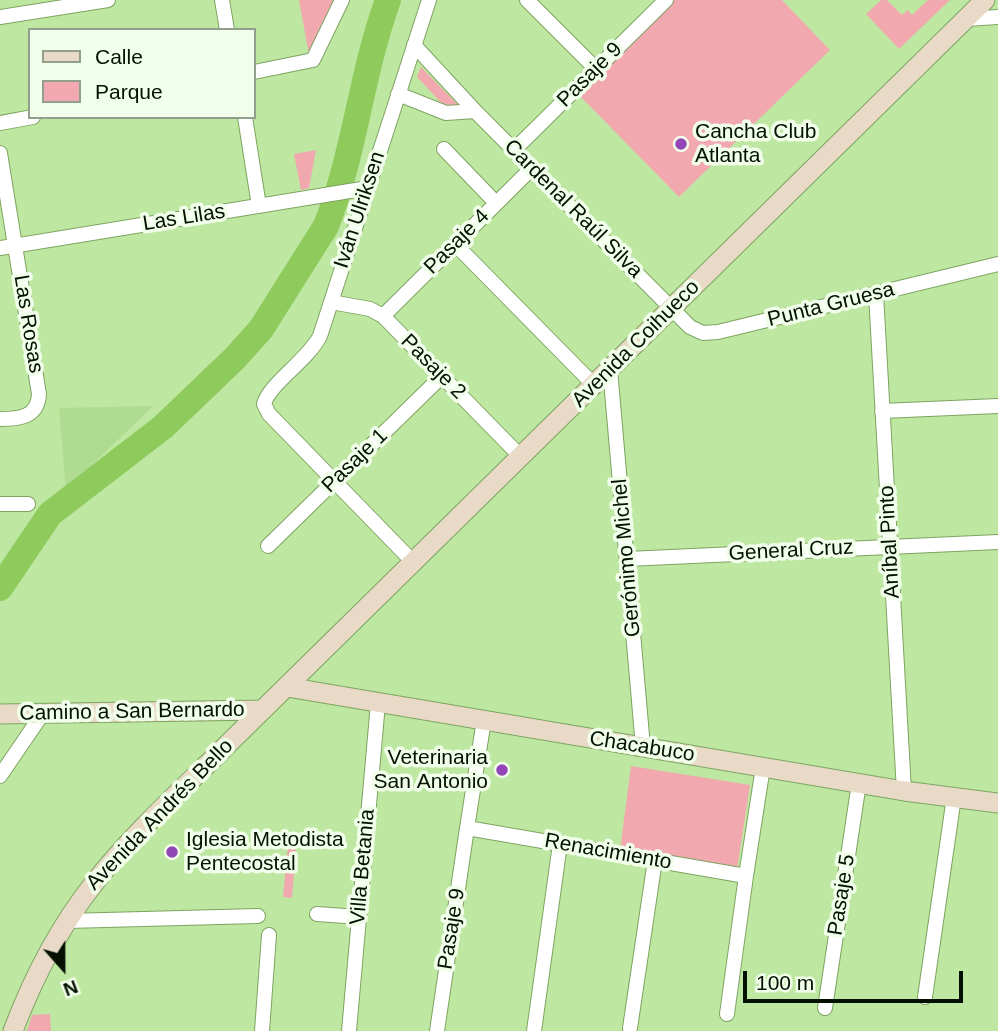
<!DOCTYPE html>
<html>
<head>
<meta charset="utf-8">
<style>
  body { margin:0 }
  #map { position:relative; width:998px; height:1031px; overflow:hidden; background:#bee7a1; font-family:Arial,sans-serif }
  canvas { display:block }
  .legend { position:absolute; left:28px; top:28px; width:228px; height:91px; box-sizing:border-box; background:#f1fee9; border:2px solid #929f8c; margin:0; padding:9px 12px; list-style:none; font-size:21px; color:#041000 }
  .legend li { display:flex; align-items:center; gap:14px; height:35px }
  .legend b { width:35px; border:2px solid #929f8c }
  .north { position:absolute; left:28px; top:933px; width:70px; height:70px; -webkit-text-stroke:5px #f1fee9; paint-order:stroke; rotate:159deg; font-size:19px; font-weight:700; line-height:28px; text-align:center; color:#041000 }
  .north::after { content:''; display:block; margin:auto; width:24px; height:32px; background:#041000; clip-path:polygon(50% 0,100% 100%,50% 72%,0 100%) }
  .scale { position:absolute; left:743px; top:971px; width:220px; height:32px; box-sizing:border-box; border:4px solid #041000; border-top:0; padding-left:9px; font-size:21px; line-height:24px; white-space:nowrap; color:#041000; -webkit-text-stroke:5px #f1fee9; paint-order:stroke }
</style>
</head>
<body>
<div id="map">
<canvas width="998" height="1031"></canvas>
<ul class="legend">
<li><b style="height:9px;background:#e8dac6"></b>Calle</li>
<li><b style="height:19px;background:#f2a8af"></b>Parque</li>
</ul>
<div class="north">N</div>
<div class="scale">100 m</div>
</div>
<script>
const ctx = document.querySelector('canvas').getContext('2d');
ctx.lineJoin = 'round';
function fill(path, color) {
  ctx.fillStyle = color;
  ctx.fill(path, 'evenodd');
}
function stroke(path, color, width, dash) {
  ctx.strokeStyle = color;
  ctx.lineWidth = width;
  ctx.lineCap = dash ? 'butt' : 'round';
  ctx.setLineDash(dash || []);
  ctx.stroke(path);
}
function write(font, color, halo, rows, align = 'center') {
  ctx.font = font + ' Arial,sans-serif';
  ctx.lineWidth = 7;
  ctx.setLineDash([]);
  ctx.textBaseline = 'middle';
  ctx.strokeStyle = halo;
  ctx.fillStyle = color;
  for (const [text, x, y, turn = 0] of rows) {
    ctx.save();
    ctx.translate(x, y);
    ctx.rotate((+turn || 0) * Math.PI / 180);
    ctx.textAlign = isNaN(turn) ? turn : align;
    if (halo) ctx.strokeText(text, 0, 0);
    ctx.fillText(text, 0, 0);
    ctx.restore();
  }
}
const built = new Path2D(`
  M153,406L66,490L59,408Z`);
const green = new Path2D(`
  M299,0H334L309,55Z
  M671,0H782L830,50L679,197L576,92Z
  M881,0H887L902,15L908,10L912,15L928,0H950L899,49L866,14Z
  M421,67L458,105L448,110L417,77Z
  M316,150L309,188L301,190L294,154Z
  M631,766L750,785L737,870L620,850Z
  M288,846L296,847L292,898L283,897Z
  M50,1014L51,1031H27L32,1015Z`);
const river = new Path2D(`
  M0,588L50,514L163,427L235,358L261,329L326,226C355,153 361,74 388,0`);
const street = new Path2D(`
  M222,0L227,30
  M527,0L596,69
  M0,17L108,0
  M966,19L998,17
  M414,45L475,111L690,327L703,333L718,332L998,264
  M254,72L313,60L342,0
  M398,94L446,113L475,111
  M245,117L259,206
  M0,123L33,117
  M444,149L496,203
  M514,150L666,0
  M0,153L39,394C38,417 20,419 0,419
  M455,244L594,385
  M0,248L368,188
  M876,294L904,791
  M331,302L370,309L383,316L521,457
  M383,316L532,168
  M610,369L643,747
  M882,411L998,406
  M0,504H28
  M268,546L442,376
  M627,559L998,542
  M414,563L269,414L264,404C269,384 308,360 320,336L429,0
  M484,720L467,828L746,876L763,767
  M0,776L43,713
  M317,914L359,917
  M67,921L258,916
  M925,997L954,797
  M825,1008L859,783
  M727,1014L746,876
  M630,1028L655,860
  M262,1031L269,935
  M349,1031L378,703
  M437,1031L467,828
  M534,1031L560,844`);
const secondary = new Path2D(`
  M287,687L904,791L998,803
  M0,714L263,710
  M13,1031C33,978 60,926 95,882C134,832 187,785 232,740L985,0`);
const markers = [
  [681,144,7,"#9246b7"],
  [502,770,7,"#9246b7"],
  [172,852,7,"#9246b7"]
];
const streetNames = [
  ["Pasaje 9",590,75,-45],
  ["Cardenal Raúl Silva",573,209,45],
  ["Iván Ulriksen",360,210,-72],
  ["Las Lilas",184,218,-9],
  ["Pasaje 4",457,242,-45],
  ["Punta Gruesa",831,305,-14],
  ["Las Rosas",28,324,81],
  ["Avenida Coihueco",636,344,-45],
  ["Pasaje 2",433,367,45],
  ["Pasaje 1",355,461,-44],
  ["Aníbal Pinto",890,542,-93],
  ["General Cruz",791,551,-3],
  ["Gerónimo Michel",627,558,-95],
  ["Camino a San Bernardo",132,712,-1],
  ["Chacabuco",642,747,9],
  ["Avenida Andrés Bello",160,815,-46],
  ["Renacimiento",608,852,10],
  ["Villa Betania",363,867,-85],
  ["Pasaje 5",842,895,-81],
  ["Pasaje 9",452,929,-81]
];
const poiNames = [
  ["Cancha Club",695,132],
  ["Atlanta",695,156],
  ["Veterinaria",488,758,"right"],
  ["San Antonio",488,782,"right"],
  ["Iglesia Metodista",186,840],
  ["Pentecostal",186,864]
];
fill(built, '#b0dc91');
fill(green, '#f2a8af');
stroke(river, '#8ecb5c', 26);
stroke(street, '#7ea462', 16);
stroke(secondary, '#7ea462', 21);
stroke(street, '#fff', 14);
stroke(secondary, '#e8dac6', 19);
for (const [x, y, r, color] of markers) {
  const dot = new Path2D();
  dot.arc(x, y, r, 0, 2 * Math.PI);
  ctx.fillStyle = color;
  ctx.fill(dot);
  stroke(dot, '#f1fee9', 2.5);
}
write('21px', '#041000', '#f1fee9', streetNames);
write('21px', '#041000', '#f1fee9', poiNames, 'left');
</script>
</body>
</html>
